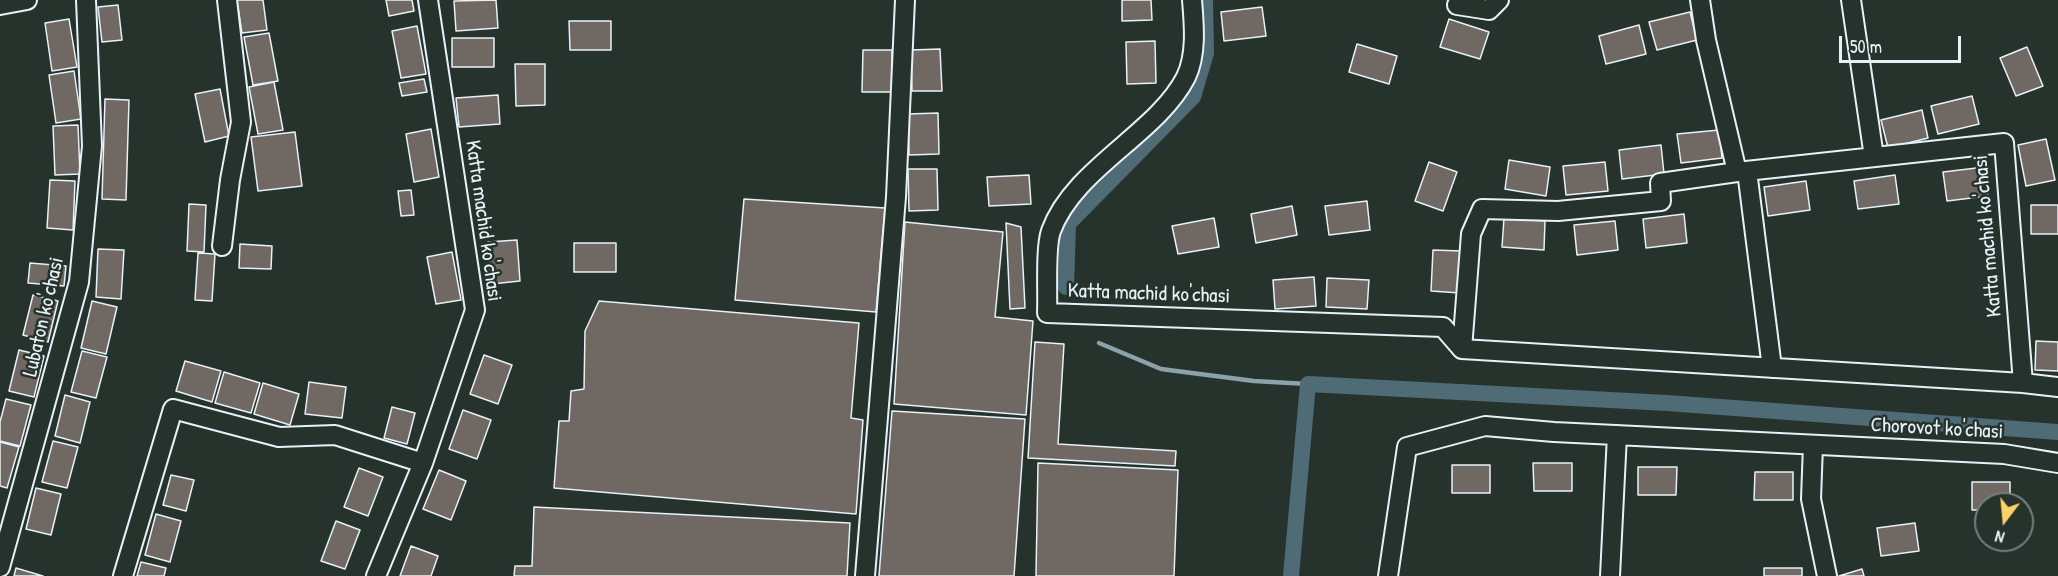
<!DOCTYPE html>
<html>
<head>
<meta charset="utf-8">
<style>
  body { margin:0 }
  #map { position:relative; width:2058px; height:576px; overflow:hidden; background:#26332d; font-family:"Patrick Hand",sans-serif }
  canvas { display:block }
  .north { position:absolute; left:1974px; top:492px; width:60px; height:60px; box-sizing:border-box; background:#26332d; border:2px solid #747f7e; border-radius:50%; rotate:196deg; font-size:16px; font-weight:700; line-height:24px; text-align:center; color:#e8f1f8 }
  .north::after { content:''; display:block; margin:auto; width:21px; height:27px; background:#ffd166; clip-path:polygon(50% 0,100% 100%,50% 72%,0 100%) }
  .scale { position:absolute; left:1839px; top:36px; width:122px; height:27px; box-sizing:border-box; border:3px solid #e8f1f8; border-top:0; padding-left:8px; font-size:18px; line-height:21px; white-space:nowrap; color:#e8f1f8; -webkit-text-stroke:4px #26332d; paint-order:stroke }
</style>
</head>
<body>
<div id="map">
<canvas width="2058" height="576"></canvas>
<div class="north">N</div>
<div class="scale">50 m</div>
</div>
<script>
const ctx = document.querySelector('canvas').getContext('2d');
ctx.lineJoin = 'round';
function stroke(path, color, width, dash) {
  ctx.strokeStyle = color;
  ctx.lineWidth = width;
  ctx.lineCap = dash ? 'butt' : 'round';
  ctx.setLineDash(dash || []);
  ctx.stroke(path);
}
function fill(path, color) {
  ctx.fillStyle = color;
  ctx.fill(path, 'evenodd');
}
function write(font, color, halo, rows, align = 'center') {
  ctx.font = font + ' "Patrick Hand",sans-serif';
  ctx.lineWidth = 5;
  ctx.setLineDash([]);
  ctx.textBaseline = 'middle';
  ctx.strokeStyle = halo;
  ctx.fillStyle = color;
  for (const [text, x, y, turn = 0] of rows) {
    ctx.save();
    ctx.translate(x, y);
    ctx.rotate((+turn || 0) * Math.PI / 180);
    ctx.textAlign = isNaN(turn) ? turn : align;
    if (halo) ctx.strokeText(text, 0, 0);
    ctx.fillText(text, 0, 0);
    ctx.restore();
  }
}
const stream = new Path2D(`
  M1099,343L1161,369L1254,381L1308,384`);
const canal = new Path2D(`
  M1066,287L1068,224L1193,97L1206,53L1205,0
  M1291,576L1308,384L1667,403L2058,432`);
const building = new Path2D(`
  M237,0H263L267,30L242,33Z
  M386,0H412L414,11L389,16Z
  M496,0L498,28L456,31L454,1Z
  M1122,0H1151L1152,20L1122,21Z
  M118,5L122,40L102,42L98,7Z
  M1262,7L1266,36L1224,41L1221,12Z
  M1690,12L1697,40L1657,50L1649,22Z
  M69,19L77,67L52,71L45,23Z
  M1449,19L1489,32L1480,59L1440,47Z
  M569,21H611V50H570Z
  M1639,25L1646,54L1606,64L1599,36Z
  M417,26L426,74L401,78L392,31Z
  M269,33L278,81L253,85L244,37Z
  M452,38H494V67H452Z
  M1155,41L1156,83L1127,84L1126,42Z
  M1357,44L1397,56L1389,84L1349,72Z
  M2027,47L2043,86L2016,96L2000,58Z
  M940,49L942,91H912L911,50Z
  M863,50H892V92H862Z
  M515,64H545V105L516,106Z
  M74,71L81,119L56,123L49,75Z
  M424,79L427,92L402,96L399,83Z
  M274,82L283,130L258,134L249,87Z
  M220,89L229,136L205,142L195,94Z
  M498,95L500,124L459,127L456,98Z
  M1972,96L1979,124L1938,134L1931,106Z
  M105,99L129,100L126,200L102,199Z
  M1922,110L1928,138L1888,148L1881,120Z
  M938,113L939,154L909,155L908,114Z
  M78,125L80,174L55,175L53,126Z
  M431,129L439,177L414,182L406,134Z
  M1719,130L1722,158L1681,163L1677,134Z
  M295,132L302,186L258,191L251,137Z
  M2046,139L2055,180L2026,186L2018,145Z
  M1661,145L1664,174L1622,179L1619,150Z
  M1509,160L1550,167L1546,196L1505,189Z
  M1429,162L1457,172L1443,211L1415,201Z
  M1605,162L1608,191L1566,195L1563,166Z
  M1985,167L1988,196L1947,201L1943,172Z
  M908,169H937L938,210L909,211Z
  M1029,175L1031,204L989,206L987,177Z
  M1895,175L1899,204L1858,209L1854,181Z
  M50,180L75,181L73,230L47,228Z
  M1806,181L1810,210L1768,216L1764,187Z
  M411,190L414,215L401,216L398,191Z
  M744,199L885,208L876,312L735,300Z
  M1367,201L1370,230L1329,235L1325,206Z
  M189,204L206,205L204,252L187,251Z
  M2031,205H2058V234H2031Z
  M1292,206L1297,235L1256,243L1251,214Z
  M1684,214L1687,243L1646,248L1643,219Z
  M1214,218L1219,247L1178,254L1172,226Z
  M1504,218L1545,221L1544,250L1502,247Z
  M1615,221L1618,250L1577,255L1574,225Z
  M905,222L1003,232L995,317L1033,321L1026,415L894,404Z
  M1006,223L1021,227L1025,308L1010,309Z
  M517,240L520,281L491,284L488,242Z
  M574,243H616V272H574Z
  M240,244L272,246L271,269L239,268Z
  M98,249L124,250L121,299L96,297Z
  M1433,250L1462,251L1460,293L1431,291Z
  M452,252L461,300L436,304L427,257Z
  M198,253L215,254L212,301L195,300Z
  M30,263L66,266L64,286L28,283Z
  M1314,277L1316,306L1275,309L1273,280Z
  M1327,278L1369,280L1367,309L1326,307Z
  M33,295L58,301L48,342L23,335Z
  M92,301L117,307L106,354L81,348Z
  M599,301L859,323L851,418L863,420L856,514L554,488L559,421H569L571,391L584,389L585,331Z
  M2036,341L2058,342V371L2035,370Z
  M1035,342L1064,344L1058,444L1176,451L1175,466L1028,458Z
  M19,350L44,356L34,397L9,391Z
  M82,351L107,357L96,398L71,392Z
  M484,355L512,365L498,404L470,394Z
  M185,361L221,371L212,402L176,391Z
  M224,372L260,383L251,413L215,403Z
  M309,382L346,387L342,418L305,414Z
  M263,383L299,394L290,425L254,414Z
  M65,395L90,402L80,443L55,436Z
  M6,399L31,405L20,446L0,441V422Z
  M392,407L415,413L407,444L384,438Z
  M463,410L491,420L477,459L449,449Z
  M892,411L1025,419L1014,576H879Z
  M53,441L78,447L67,488L42,482Z
  M0,442L19,447L7,488L0,486Z
  M1038,463L1178,470L1174,576H1036Z
  M1533,463H1572V491H1534Z
  M1452,465H1490V493H1452Z
  M1638,467H1677L1676,495H1638Z
  M359,468L383,477L368,516L344,507Z
  M439,470L466,481L451,520L423,509Z
  M1755,472H1793V500H1754Z
  M171,475L194,480L186,511L163,505Z
  M1972,482H2010V504H1986V510H1972Z
  M36,488L61,494L51,535L26,529Z
  M534,507L850,523L847,576H514L515,566H532Z
  M156,514L181,521L170,562L145,555Z
  M336,521L360,530L345,569L321,561Z
  M1915,523L1919,551L1881,556L1877,528Z
  M411,546L438,556L431,576H400Z
  M141,562L166,568L164,576H137Z
  M16,568L43,576H14Z
  M1764,568H1802V576H1764Z
  M1862,569L1864,576H1839Z`);
const street = new Path2D(`
  M1192,0C1194,24 1197,54 1186,77C1157,134 1074,168 1051,231C1045,248 1048,294 1047,313L1443,327L1462,349L2023,383L2004,143L1737,172L1706,40L1700,0
  M1851,0L1874,157
  M0,5L27,0
  M1457,5L1489,10L1499,0
  M1747,171L1772,368
  M222,246L230,180L241,122L227,0
  M1462,349L1471,234L1482,209L1558,211L1661,201L1660,183L1737,172
  M2023,383L2058,387
  M1813,445L1811,499L1827,576
  M0,567L79,282L92,146L86,0
  M123,576L173,409L279,437L335,435L423,463
  M376,576L423,463L475,310L428,0
  M865,576L896,197L905,0
  M1388,576L1407,447L1485,426L1554,432L2004,454L2058,463
  M1610,576L1617,435`);
const streetNames = [
  ["Katta machid ko'chasi",483,221,82],
  ["Katta machid ko'chasi",1988,236,-95],
  ["Katta machid ko'chasi",1149,294,2],
  ["Lubaton ko'chasi",44,317,-77],
  ["Chorovot ko'chasi",1937,429,3]
];
stroke(stream, '#8ca1a9', 4.5);
stroke(canal, '#4f6b75', 16);
fill(building, '#706862');
stroke(building, '#e8f1f8', 1.5);
stroke(street, '#e8f1f8', 22);
stroke(street, '#26332d', 18);
write('21px', '#e8f1f8', '#26332d', streetNames);
</script>
</body>
</html>
